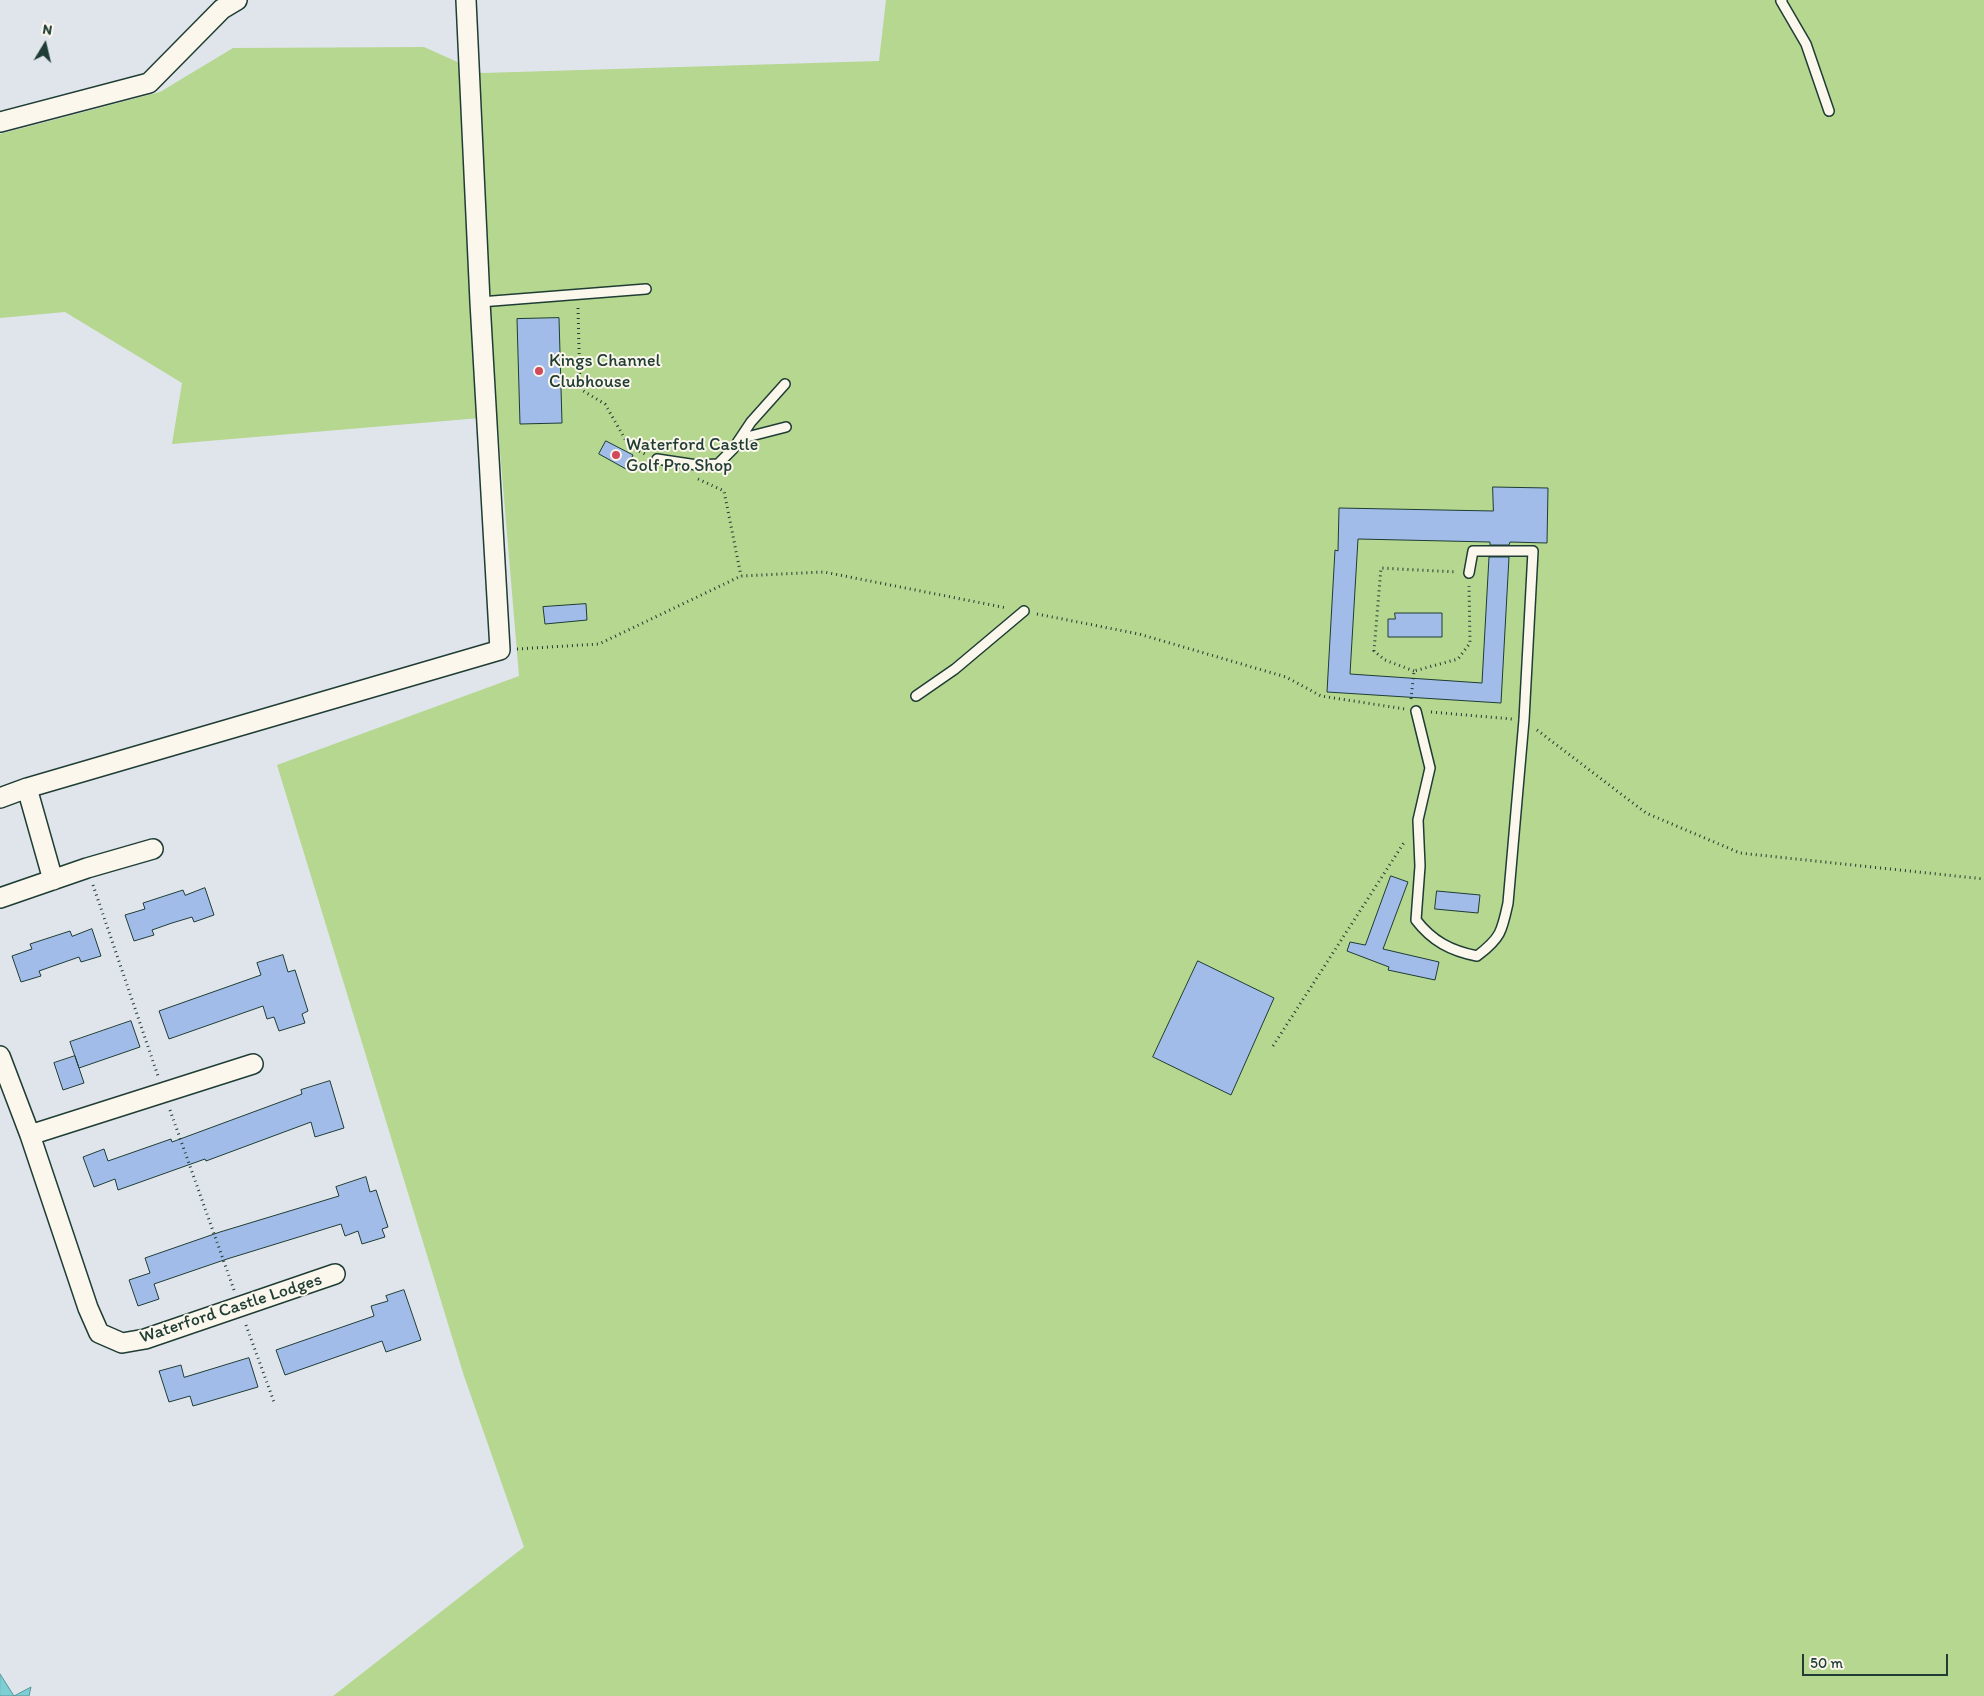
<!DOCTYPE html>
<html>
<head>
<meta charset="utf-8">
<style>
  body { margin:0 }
  #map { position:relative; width:1984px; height:1696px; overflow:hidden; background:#e0e5eb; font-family:Itim,sans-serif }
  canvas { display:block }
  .north { position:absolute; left:20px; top:20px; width:50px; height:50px; -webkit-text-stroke:4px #fbf7ec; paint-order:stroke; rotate:9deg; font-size:14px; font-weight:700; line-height:20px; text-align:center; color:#1f3d34 }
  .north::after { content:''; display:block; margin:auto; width:18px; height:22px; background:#1f3d34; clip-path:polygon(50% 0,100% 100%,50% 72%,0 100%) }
  .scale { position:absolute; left:1802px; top:1654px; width:146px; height:22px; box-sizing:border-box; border:2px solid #1f3d34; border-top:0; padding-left:6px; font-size:15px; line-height:18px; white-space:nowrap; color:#1f3d34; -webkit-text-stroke:4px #fbf7ec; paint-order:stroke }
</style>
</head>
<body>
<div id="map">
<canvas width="1984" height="1696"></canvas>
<div class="north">N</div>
<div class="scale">50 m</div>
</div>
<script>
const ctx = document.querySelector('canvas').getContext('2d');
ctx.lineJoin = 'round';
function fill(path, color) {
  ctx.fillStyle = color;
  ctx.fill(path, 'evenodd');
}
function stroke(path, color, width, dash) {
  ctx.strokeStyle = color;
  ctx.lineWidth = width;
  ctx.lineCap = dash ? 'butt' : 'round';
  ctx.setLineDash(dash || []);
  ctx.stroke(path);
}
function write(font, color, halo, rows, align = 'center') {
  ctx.font = font + ' Itim,sans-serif';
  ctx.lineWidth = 4;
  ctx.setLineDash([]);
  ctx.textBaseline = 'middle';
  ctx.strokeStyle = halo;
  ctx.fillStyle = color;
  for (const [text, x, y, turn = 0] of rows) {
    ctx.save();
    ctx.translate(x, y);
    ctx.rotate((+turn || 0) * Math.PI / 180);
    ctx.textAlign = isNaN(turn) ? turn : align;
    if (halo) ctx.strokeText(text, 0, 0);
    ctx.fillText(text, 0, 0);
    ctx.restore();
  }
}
const green = new Path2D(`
  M886,0H1984V1696H333L524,1547L464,1376L277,765L519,676L498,427L480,418L172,444L182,383L65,312L0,318V134L160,92L233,48L424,47L482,73L879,61Z`);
const water = new Path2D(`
  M0,1674L14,1696L31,1687L29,1696H0Z`);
const building = new Path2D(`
  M559,318L562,423L520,424L517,319Z
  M606,441L633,455L626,469L599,454Z
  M1493,487L1548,488L1547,543L1510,542L1509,545H1490V542L1358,539L1350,674L1482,683L1489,557H1509L1501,703L1327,692L1335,550L1338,551L1339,508L1493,511Z
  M586,604L587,620L545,624L543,607Z
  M1395,613H1442V637H1388V619H1395Z
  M1391,876L1408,882L1383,949L1439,962L1435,980L1388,970L1389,967L1347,951L1350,942L1365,945Z
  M205,888L214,915L194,922L192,917L172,923L152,930L154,935L134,941L125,915L145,909L143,903L183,890L185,895Z
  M1437,891L1480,895L1478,913L1435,909Z
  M92,929L101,956L81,962L79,957L39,971L41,976L21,982L12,956L32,949L30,944L70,931L72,936Z
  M283,955L288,972L295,970L308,1011L302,1014L305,1023L279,1031L274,1017L267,1019L263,1006L169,1039L159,1011L261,975L257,963Z
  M1198,961L1274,998L1231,1095L1153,1057Z
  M131,1021L140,1047L79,1068L70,1042Z
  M75,1056L84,1083L63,1090L54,1063Z
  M330,1081L344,1128L315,1137L311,1122L206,1161L205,1159L118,1190L115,1179L94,1187L83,1157L104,1149L108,1161L171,1139L172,1142L302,1094L301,1090Z
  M366,1177L370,1192L376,1190L388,1227L382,1229L385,1237L362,1244L358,1231L345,1236L341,1224L227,1259L154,1284L159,1299L138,1306L129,1280L150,1273L145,1258L220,1232L339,1196L336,1187Z
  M404,1290L421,1340L386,1352L382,1341L285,1375L276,1350L374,1316L371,1306L388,1301L386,1296Z
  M249,1358L258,1387L193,1406L190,1396L169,1402L159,1371L181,1365L184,1377Z`);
const path = new Path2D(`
  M578,308L580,389L605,404L629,446L645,454
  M698,479L724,491L741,576
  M1037,614L1139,634L1286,677L1321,696L1405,709
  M517,649L599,644L741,576L824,572L1007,608
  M1414,671L1385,660L1374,651L1381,568L1456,572
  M1411,699L1414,671L1458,659L1470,643L1469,586
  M1431,712L1512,719
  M1537,730L1646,813L1740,853L1984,879
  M93,885L158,1076
  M1273,1046L1405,841
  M170,1110L234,1290
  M246,1325L274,1402`);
const lane = new Path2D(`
  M1782,0L1781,1L1806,44L1829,111
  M480,302L646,289
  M739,444L747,437L786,427
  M657,459L697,465L718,464L733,449L751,422L785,384
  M916,696L955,669L1024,611
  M1416,711L1430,768L1418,820L1420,866L1416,920C1432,941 1451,951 1477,956C1501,938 1502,931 1508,903L1524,720L1533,551H1473L1469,573`);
const street = new Path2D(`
  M0,122L149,83L222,9L237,0
  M27,788L53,880
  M0,798L27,788L500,650L480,302L466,0
  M0,898L87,868L153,849
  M0,1056L30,1135L88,1308L99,1333L122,1343L145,1339L335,1274
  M30,1135L253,1064`);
const markers = [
  [539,371,5,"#d1495b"],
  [616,455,5,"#d1495b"]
];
const poiNames = [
  ["Kings Channel",549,361],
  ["Clubhouse",549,382],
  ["Waterford Castle",626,445],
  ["Golf Pro Shop",626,466]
];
const streetNames = [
  ["Waterford Castle Lodges",231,1309,-18]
];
fill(green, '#b5d790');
fill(water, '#7ecfd5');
stroke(water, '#589595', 1);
fill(building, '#a1bce9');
stroke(building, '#1f3d34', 1);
stroke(lane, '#1f3d34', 12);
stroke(street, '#1f3d34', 22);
stroke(path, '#1f3d34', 3, [1, 4]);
stroke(lane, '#fbf7ec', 9);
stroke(street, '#fbf7ec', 19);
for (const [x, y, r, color] of markers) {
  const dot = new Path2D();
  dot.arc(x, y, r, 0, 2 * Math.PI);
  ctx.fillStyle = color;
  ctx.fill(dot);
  stroke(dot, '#fbf7ec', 2);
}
write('18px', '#1f3d34', '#fbf7ec', poiNames, 'left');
write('18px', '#1f3d34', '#fbf7ec', streetNames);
</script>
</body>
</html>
